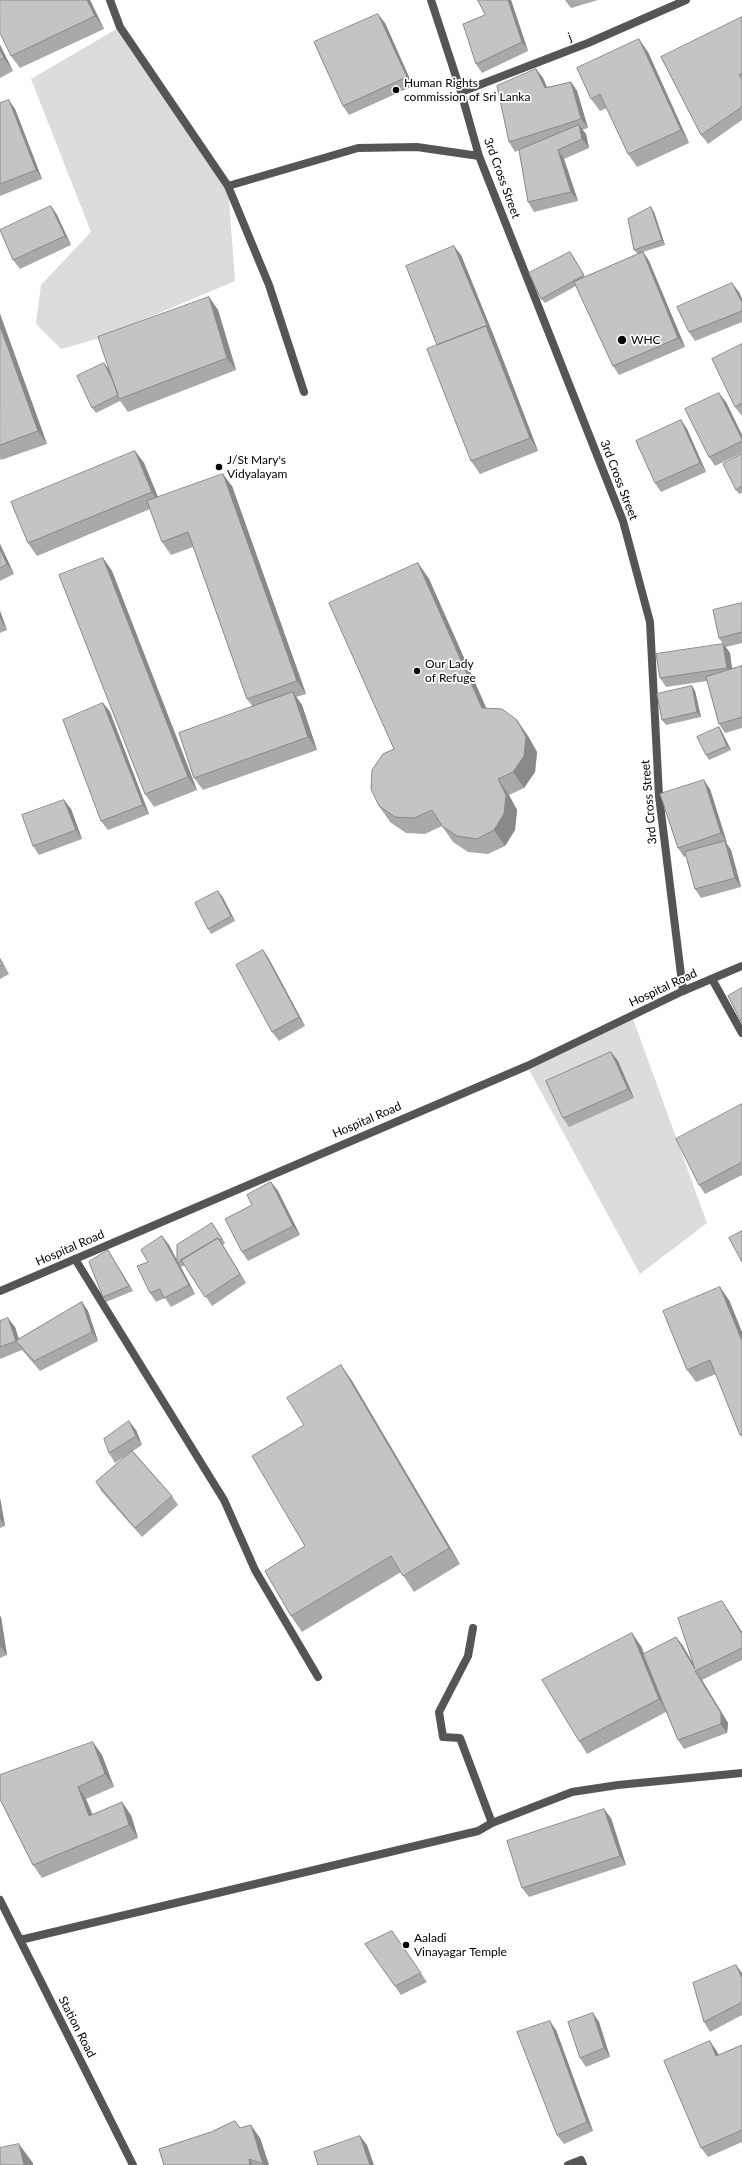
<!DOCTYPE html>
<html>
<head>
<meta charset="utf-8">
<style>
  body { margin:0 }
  canvas { display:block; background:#fff }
</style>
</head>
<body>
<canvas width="742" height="2165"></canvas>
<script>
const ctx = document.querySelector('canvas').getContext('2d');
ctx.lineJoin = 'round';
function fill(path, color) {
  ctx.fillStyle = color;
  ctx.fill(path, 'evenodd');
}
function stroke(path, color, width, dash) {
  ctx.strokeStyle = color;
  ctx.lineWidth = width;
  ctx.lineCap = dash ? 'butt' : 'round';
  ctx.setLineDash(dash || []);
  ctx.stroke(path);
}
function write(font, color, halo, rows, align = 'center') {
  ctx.font = font + ' Lato,sans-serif';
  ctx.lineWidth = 3.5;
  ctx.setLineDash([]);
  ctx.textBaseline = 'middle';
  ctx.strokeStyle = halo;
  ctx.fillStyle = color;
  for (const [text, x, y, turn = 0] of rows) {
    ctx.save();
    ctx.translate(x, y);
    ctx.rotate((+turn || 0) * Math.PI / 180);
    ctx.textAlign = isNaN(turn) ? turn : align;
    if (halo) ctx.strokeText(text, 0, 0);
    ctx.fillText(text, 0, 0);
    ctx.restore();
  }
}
const green = new Path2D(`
  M120,27L228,186L235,281L100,338L61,349L36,324L41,285L91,232L31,79Z
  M632,1016L707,1223L640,1274L527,1066Z`);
const service = new Path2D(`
  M568,2165L581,2160L583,2165`);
const minor = new Path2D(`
  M110,0L120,27L228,186L358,148L417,147L479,156
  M431,0L461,92L479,156L623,521L650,622L659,796L683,991
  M461,92L588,43L686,0
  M228,186L269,285L304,392
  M712,979L742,1033
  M75,1259L224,1500L255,1570L318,1677
  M473,1628L468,1656L439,1712L443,1737L460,1738L492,1823
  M0,1900L133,2165
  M20,1940L478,1831L492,1823L572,1792L618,1785L742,1773`);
const tertiary = new Path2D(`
  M0,1291L527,1066L683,991L742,966`);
const wall = new Path2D(`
  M0,0H90L104,29L20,68L11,56Z
  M511,0L528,51L482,73L476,64L485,15Z
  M565,0H598L571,8Z
  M742,17V120L708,144L701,135Z
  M385,23L413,86L349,115L343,106Z
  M0,45L13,71L0,78Z
  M648,52L689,143L637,167L628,154L607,108L600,111L591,99Z
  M536,69L543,78L547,87L571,82L577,91L588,128L582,130L586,134L589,148L564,159L578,201L534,212L528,202L519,150L515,152L509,142Z
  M0,103L15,109L42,179L0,196Z
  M51,206L57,215L71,245L20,269L13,260Z
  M654,212L665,245L643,252L649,261L685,347L619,375L613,366L576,286L545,303L541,299L570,252L585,277L638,254L634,250Z
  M461,255L495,339L538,451L480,474L471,461L437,345Z
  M739,292L742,299V322L695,341L689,332Z
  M209,297L218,310L236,370L128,412L120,401L96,413L92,408L104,363L110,373Z
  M0,314L47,444L1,460L0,458Z
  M742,344V416L735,407Z
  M726,402L742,435V453L715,466L709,457Z
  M681,420L687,429L706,472L661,492L655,483Z
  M135,451L144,463L158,497L232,486L306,694L296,697L302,705L317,750L203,790L194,778L253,707L247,699L193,547L171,555L162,542L150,509L37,556L28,543Z
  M742,454V493L739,494L736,490Z
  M0,544L14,574L0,581Z
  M103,558L112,571L197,790L154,807L145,794Z
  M418,563L429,579L486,708L528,736L537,752L535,772L524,788L509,795L517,810L515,830L505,846L488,854L468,852L453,842L442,826L425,834L406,833L390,822L379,806L394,749Z
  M742,603V643L726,647L730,653L732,669L742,666V728L725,733L719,724L707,681L666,687L660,678L723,644L719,638Z
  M0,611L7,630L0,633Z
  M692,686L695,691L701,717L666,725L662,720Z
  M103,703L110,712L149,814L108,830L101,821Z
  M719,727L722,732L731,750L709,760L706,755Z
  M710,789L727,843H726L731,850L741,887L701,898L695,889L686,856L684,857L678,848Z
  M64,800L71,809L82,839L39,855L33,846Z
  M222,896L235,921L211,934L208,929Z
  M263,950L269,959L305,1026L279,1041L272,1032Z
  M0,958L9,974L0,979Z
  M611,1052L618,1061L634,1098L569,1127L563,1118Z
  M742,1104V1175L705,1194L699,1185Z
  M271,1182L278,1191L300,1235L248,1261L242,1252L252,1205Z
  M212,1223L225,1243L223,1245L246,1283L212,1306L185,1265L181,1267L195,1294L171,1307L165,1298L156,1302L150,1293L148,1262L162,1236L169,1245L177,1260Z
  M111,1255L133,1291L106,1302L103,1297Z
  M729,1300L742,1332V1437L740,1435L716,1374L696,1382L687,1370Z
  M82,1302L88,1311L98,1341L40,1371L22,1350L0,1359V1321L15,1327L19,1339Z
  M341,1365L352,1381L460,1564L414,1592L401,1572L302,1632L291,1616L305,1546L304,1425Z
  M136,1430L142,1445L133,1451L172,1496L178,1505L142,1537L102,1492L96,1482L128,1454L115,1463L109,1453Z
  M0,1498L5,1526L0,1528Z
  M728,1610L742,1632V1660L702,1680L728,1723L727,1733L684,1749L678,1740L666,1712L587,1754L579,1741L641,1646L644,1654L676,1637L683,1646L693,1664Z
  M0,1616L1,1617L7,1655L0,1658Z
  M102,1755L114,1787L86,1799L93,1815H131L138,1838L42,1878L33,1865L0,1799Z
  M611,1818L626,1865L529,1897L522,1888Z
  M392,1931L427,1982L401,1995L365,1944Z
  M742,1973V2015L710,2032L704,2022Z
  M593,2013L599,2022L610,2057L586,2067L580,2058Z
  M556,2030L593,2131L564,2144L557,2135Z
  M742,2045V2142L708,2157L701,2148L716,2050L719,2055Z
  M240,2128L260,2138L269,2165H164Z`);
const shadedWall = new Path2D(`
  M87,0H90L104,29L95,16Z
  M508,0H511L528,51L522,42Z
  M378,14L385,23L413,86L407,77Z
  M639,39L648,52L689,143L681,130Z
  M0,45L13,71L4,58L0,50Z
  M536,69L543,78L551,97L545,88Z
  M571,82L577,91L588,128L581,119Z
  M9,100L15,109L42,179L36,170Z
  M579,125L586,134L589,148L582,139Z
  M558,150L564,159L578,201L571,192Z
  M51,206L57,215L71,245L65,236Z
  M651,207L654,212L665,245L662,240Z
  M454,246L461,255L495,339L538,451L530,438Z
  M570,252L573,256L587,280L584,275Z
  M643,252L649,261L685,347L678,338Z
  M732,283L739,292L742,299V302Z
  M209,297L218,310L236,370L227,358Z
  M0,314L47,444L38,431L0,326Z
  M104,363L108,368L122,398L119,395Z
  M719,393L726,402L742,435V439Z
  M681,420L687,429L706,472L700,463Z
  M135,451L144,463L161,505L152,492Z
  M223,474L232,486L306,694L297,681Z
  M0,544L14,574L7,564L0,549Z
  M103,558L112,571L197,790L188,777Z
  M418,563L429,579L493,723L482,708Z
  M0,611L7,630L0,618Z
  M723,644L730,653L733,677L727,668Z
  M692,686L695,691L701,717L697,712Z
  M293,692L302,705L317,750L308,737Z
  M103,703L110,712L149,814L143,805Z
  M517,720L528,736L537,752L535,772L524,788L513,772Z
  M719,727L722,732L731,750L727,746Z
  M498,779L509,795L517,810L515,830L505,846L494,830Z
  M704,780L710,789L727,843L721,833Z
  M64,800L71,809L82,839L76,830Z
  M725,841L731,850L741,887L735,878Z
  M218,891L222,896L235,921L231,916Z
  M263,950L269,959L305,1026L299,1017Z
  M0,958L9,974L3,964L0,960Z
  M611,1052L618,1061L634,1098L628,1089Z
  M271,1182L278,1191L300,1235L293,1226Z
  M162,1236L169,1245L195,1294L189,1285Z
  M218,1238L224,1247L246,1283L240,1274Z
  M108,1250L111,1255L133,1291L129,1286Z
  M720,1287L729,1300L742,1332V1341Z
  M82,1302L88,1311L98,1341L92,1332Z
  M8,1318L15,1327L21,1347L16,1341L22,1350L16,1341Z
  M341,1365L352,1381L460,1564L449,1548Z
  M129,1421L136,1430L142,1445L136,1436Z
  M0,1498L5,1526L0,1518Z
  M722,1601L728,1610L742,1632V1634Z
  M0,1616L1,1617L7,1655L0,1646Z
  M632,1633L641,1646L668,1711L659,1699Z
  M676,1637L683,1646L697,1670L696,1671Z
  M695,1671L702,1680L728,1723L727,1733L721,1724Z
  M93,1742L102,1755L114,1787L105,1774Z
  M78,1787L86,1799L98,1829L89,1816Z
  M122,1802L131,1815L138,1838L129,1825Z
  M604,1809L611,1818L626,1865L620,1856Z
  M736,1965L742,1973V1978Z
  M593,2013L599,2022L610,2057L604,2048Z
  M550,2021L556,2030L593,2131L587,2122Z
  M710,2041L716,2050L723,2065L716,2056Z
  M251,2125L260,2138L269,2165H264L263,2164Z
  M360,2136L367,2145L374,2165H370Z
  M19,2144L33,2163V2165H24Z
  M249,2159L253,2165H250Z`);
const building = new Path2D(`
  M0,0H87L95,16L11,56L0,33Z
  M478,0H508L522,42L476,64L463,24L485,15Z
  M378,14L407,77L343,106L314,42Z
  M742,17V73L739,75L742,79V107L701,135L661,57Z
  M639,39L681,130L628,154L600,94L591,99L577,68Z
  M0,50L4,58L0,60Z
  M536,69L545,88L571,82L581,119L509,142L497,86Z
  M9,100L36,170L0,184V103Z
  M579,125L582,139L558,150L571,192L528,202L519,150Z
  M51,206L65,236L13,260L0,230Z
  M651,207L662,240L634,250L628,219Z
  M454,246L489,330L486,326L437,345L406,266Z
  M570,252L584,275L541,299L529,273Z
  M643,252L678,338L613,366L574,282Z
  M732,283L742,302V311L689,332L677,307Z
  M209,297L227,358L119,399L98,337Z
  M0,326L38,431L0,445Z
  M486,326L530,438L471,461L427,349Z
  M742,344V403L735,407L712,359Z
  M104,363L113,381L118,395L92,408L77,376Z
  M719,393L742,439V441L709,457L685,409Z
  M681,420L700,463L655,483L636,441Z
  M135,451L152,492L28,543L11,502Z
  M742,454V486L736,490L723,464Z
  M223,474L297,681L247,699L188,532L162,542L147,501Z
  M0,549L7,564L0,568Z
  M103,558L188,777L145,794L59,575Z
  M418,563L482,708L502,709L517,720L526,737L524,756L513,772L498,779L506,795L504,814L494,830L477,839L457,836L442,826L432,810L414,818L395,817L379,806L371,789L372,770L383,754L394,749L329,603Z
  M742,603V632L719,638L713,610Z
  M723,644L727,668L660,678L656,654Z
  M742,666V717L719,724L706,677Z
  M692,686L697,712L662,720L657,694Z
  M293,692L308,737L194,778L179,733Z
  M103,703L143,805L101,821L63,720Z
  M719,727L727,746L706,755L697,737Z
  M704,780L721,833L678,848L660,794Z
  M64,800L76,830L33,846L22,815Z
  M725,841L735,878L695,889L685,852Z
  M218,891L231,916L208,929L195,903Z
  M263,950L299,1017L272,1032L236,965Z
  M0,960L3,964L0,966Z
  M742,988V1023L728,996Z
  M611,1052L628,1089L563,1118L546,1081Z
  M742,1104V1162L699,1185L676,1139Z
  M271,1182L293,1226L242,1252L225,1219L252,1205L247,1195Z
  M212,1223L222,1239L219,1240L218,1238L177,1263V1245Z
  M742,1231V1262L729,1238Z
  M162,1236L189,1285L164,1298L160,1289L150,1293L137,1266L148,1262L141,1250Z
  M218,1238L240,1274L205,1297L181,1260Z
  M108,1250L129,1286L103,1297L89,1262Z
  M720,1287L742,1341V1434L740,1435L710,1360L687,1370L663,1311Z
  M82,1302L92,1332L34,1361L16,1341Z
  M8,1318L16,1341L0,1347V1321Z
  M341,1365L449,1548L403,1576L391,1556L291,1616L265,1571L305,1546L252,1456L304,1425L287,1398Z
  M129,1421L136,1436L109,1453L104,1439Z
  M132,1451L172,1496L135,1528L96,1482Z
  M722,1601L742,1634V1648L695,1671L721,1713V1724L678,1740L643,1654L676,1637L695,1669L678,1618Z
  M632,1633L659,1699L579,1741L542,1680Z
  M93,1742L105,1774L78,1787L89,1816L122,1802L129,1825L33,1865L0,1799V1775Z
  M604,1809L620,1856L522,1888L507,1841Z
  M392,1931L421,1973L395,1986L365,1944Z
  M736,1965L742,1978V2002L704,2022L693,1983Z
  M593,2013L604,2048L580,2058L568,2022Z
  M550,2021L587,2122L557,2135L517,2032Z
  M710,2041L716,2056L742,2045V2130L701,2148L664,2061Z
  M235,2121L240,2128L251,2125L263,2164L249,2159L250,2165H164L159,2149L211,2132Z
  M360,2136L370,2165H318L314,2152Z
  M19,2144L24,2165H0V2148Z`);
const markers = [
  [396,90,4,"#000"],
  [622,340,5,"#000"],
  [219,467,4,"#000"],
  [417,671,4,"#000"],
  [406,1945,4,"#000"]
];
const streetNames = [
  ["j",570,37,-21],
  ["3rd Cross Street",502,178,70],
  ["3rd Cross Street",619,480,69],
  ["3rd Cross Street",649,802,-95],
  ["Hospital Road",663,988,-25],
  ["Hospital Road",367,1120,-23],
  ["Hospital Road",70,1248,-23],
  ["Station Road",77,2027,63]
];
const poiNames = [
  ["Human Rights",404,83],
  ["commission of Sri Lanka",404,97],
  ["WHC",631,340],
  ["J/St Mary's",227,460],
  ["Vidyalayam",227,474],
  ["Our Lady",425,664],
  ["of Refuge",425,678],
  ["Aaladi",414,1938],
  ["Vinayagar Temple",414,1952]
];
fill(green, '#dcdcdc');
stroke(service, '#555', 8);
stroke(minor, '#555', 8);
stroke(tertiary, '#555', 8);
fill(wall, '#a9a9a9');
fill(shadedWall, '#898989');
fill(building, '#c4c4c4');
stroke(building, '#898989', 1);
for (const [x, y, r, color] of markers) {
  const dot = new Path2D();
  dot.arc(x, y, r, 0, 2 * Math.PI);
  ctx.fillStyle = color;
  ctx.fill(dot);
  stroke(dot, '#fff', 1.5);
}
write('12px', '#000', '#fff', streetNames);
write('12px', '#000', '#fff', poiNames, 'left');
</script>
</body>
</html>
